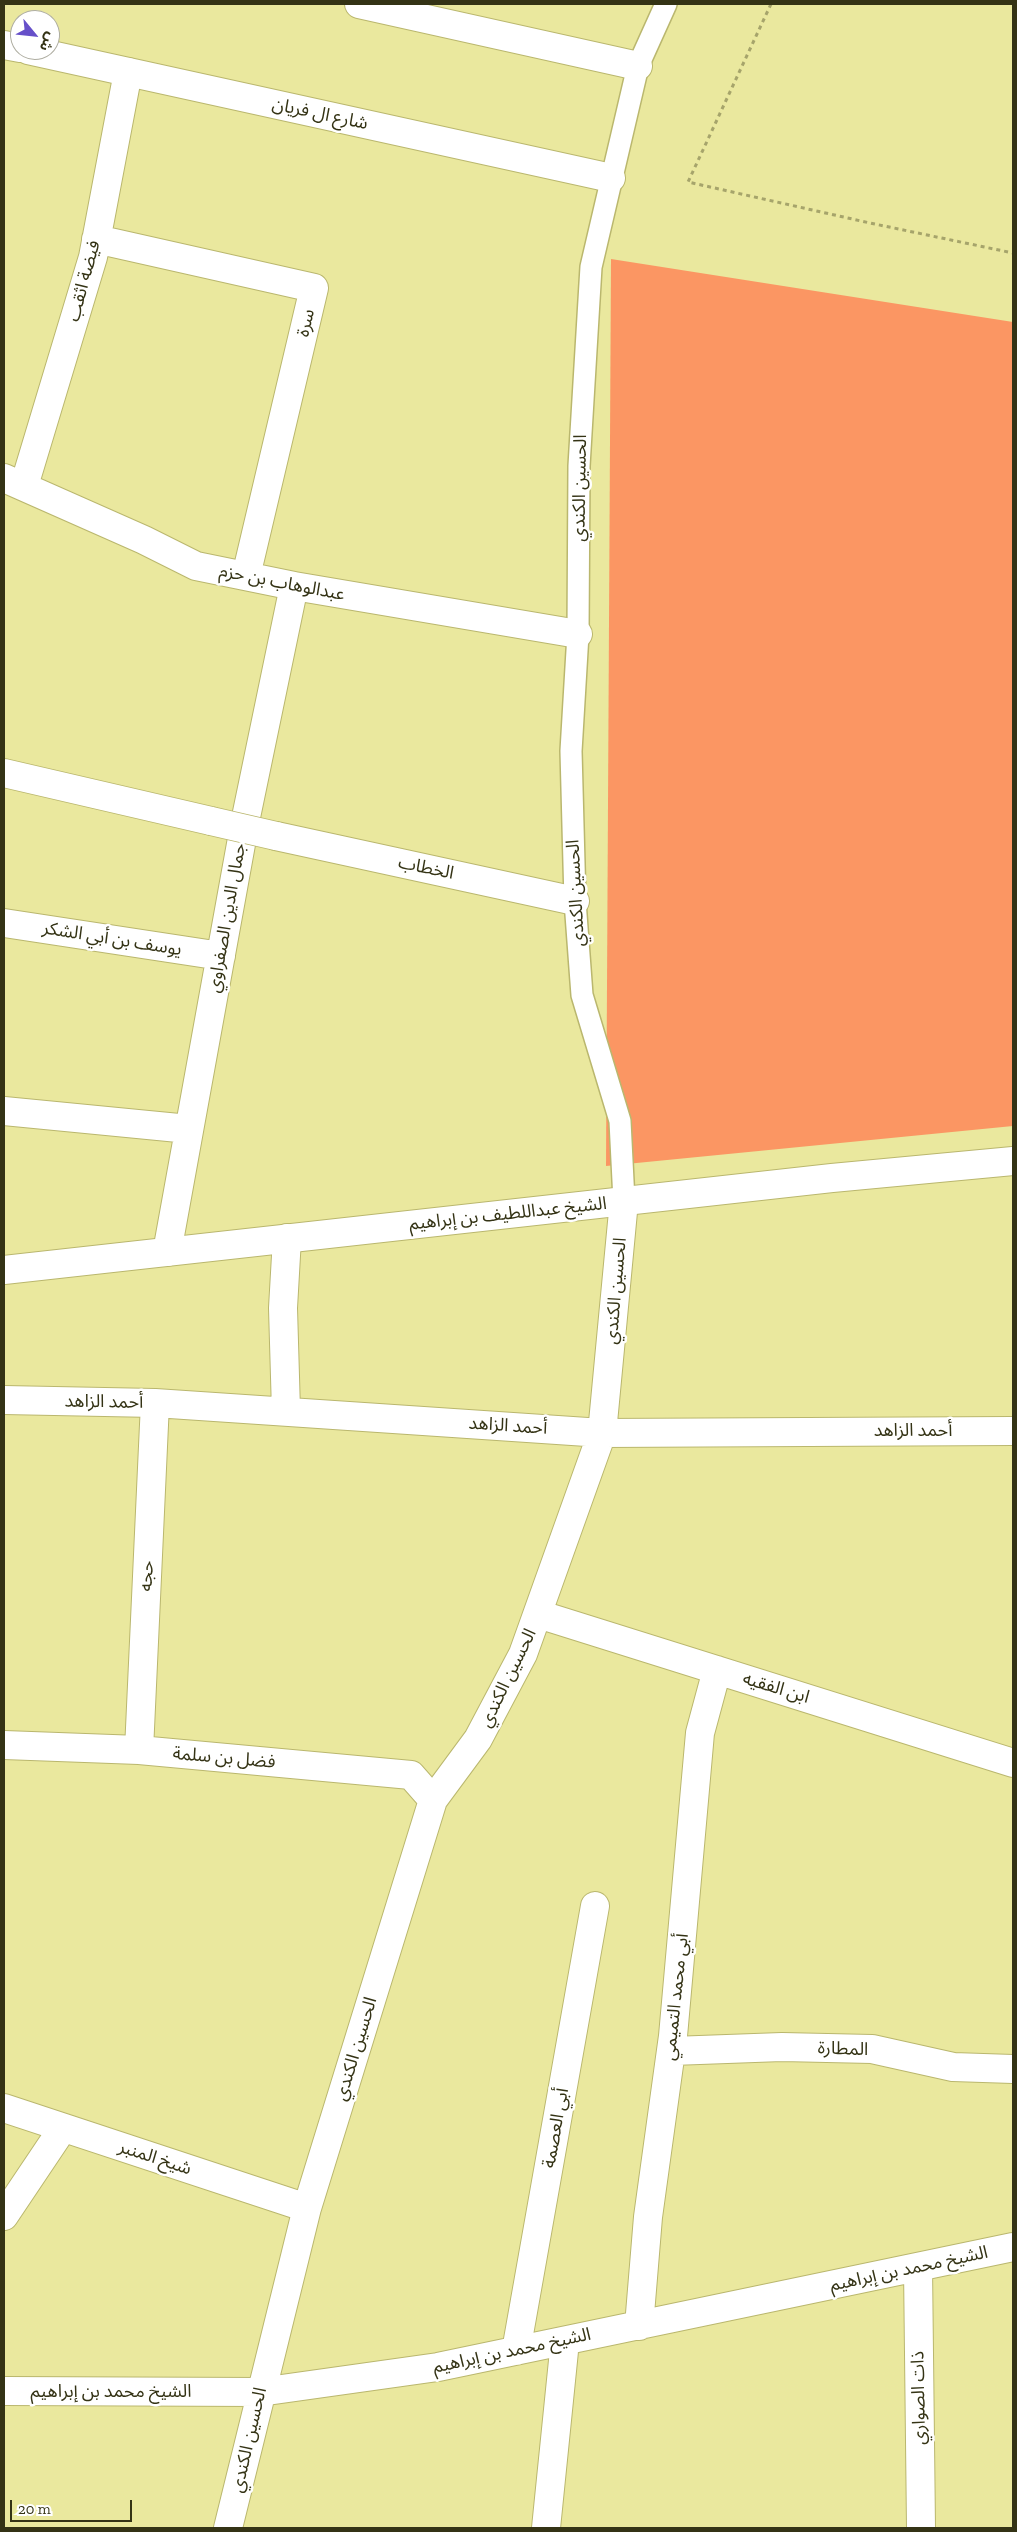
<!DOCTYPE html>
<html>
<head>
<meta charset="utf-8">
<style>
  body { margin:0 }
  #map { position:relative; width:1017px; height:2532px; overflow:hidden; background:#eae89e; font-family:"Zilla Slab","Noto Sans Arabic",serif }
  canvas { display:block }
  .frame { position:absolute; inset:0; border:5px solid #343315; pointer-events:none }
  .north { position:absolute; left:10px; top:10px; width:50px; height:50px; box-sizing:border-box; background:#fff; border:1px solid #aeada1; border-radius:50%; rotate:118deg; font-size:14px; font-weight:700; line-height:20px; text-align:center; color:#343315 }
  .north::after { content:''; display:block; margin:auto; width:18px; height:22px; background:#6650c9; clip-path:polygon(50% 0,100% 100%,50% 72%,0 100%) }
  .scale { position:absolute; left:10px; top:2500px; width:122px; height:22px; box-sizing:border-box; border:2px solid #343315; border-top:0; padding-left:6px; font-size:15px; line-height:18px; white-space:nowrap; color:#343315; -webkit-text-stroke:4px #fff; paint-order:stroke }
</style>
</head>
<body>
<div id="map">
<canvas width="1017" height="2532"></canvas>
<div class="frame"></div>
<div class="north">ش</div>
<div class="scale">20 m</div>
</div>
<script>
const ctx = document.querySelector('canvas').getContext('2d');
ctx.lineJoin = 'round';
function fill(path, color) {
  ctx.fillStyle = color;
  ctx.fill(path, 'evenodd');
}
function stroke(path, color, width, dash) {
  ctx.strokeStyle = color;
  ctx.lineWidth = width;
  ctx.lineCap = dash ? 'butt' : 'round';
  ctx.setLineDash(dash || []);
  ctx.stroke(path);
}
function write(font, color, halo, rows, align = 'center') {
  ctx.font = font + ' "Zilla Slab","Noto Sans Arabic",serif';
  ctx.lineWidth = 5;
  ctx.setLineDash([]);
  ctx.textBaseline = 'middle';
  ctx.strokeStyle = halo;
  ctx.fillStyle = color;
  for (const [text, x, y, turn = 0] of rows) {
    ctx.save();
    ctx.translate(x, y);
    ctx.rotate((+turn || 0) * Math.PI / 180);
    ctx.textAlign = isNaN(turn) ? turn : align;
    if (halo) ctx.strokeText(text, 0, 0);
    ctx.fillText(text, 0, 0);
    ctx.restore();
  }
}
const green = new Path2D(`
  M611,259L1013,322V1126L606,1166Z`);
const path = new Path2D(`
  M771,4L688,182L870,223L1013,253`);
const lane = new Path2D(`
  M624,1201L620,1121L582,995L575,901L571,751L578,634L579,466L591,267L638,66L666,4`);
const street = new Path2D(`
  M96,239L314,288L246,576
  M4,478L144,540L196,566L294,586L578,634
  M24,486L93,257L128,72
  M4,773L211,821
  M276,836L575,901
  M4,923L221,956
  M4,1111L189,1129
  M167,1252L245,822L294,586
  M4,1400L155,1403L602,1433L1013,1431
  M286,1411L283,1308L287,1238
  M538,1614L1013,1763
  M4,1745L139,1750L411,1775L433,1800
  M139,1750L155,1403
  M672,2051L782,2047L872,2049L953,2067L1013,2069
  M4,2108L307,2208
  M4,2216L63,2128
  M918,2267L921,2528
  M639,2326L648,2217L673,2036L700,1733L717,1670
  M516,2351L595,1906
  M4,2391L260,2392L438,2367L1013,2247
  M228,2528L307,2208L433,1800L478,1739L523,1654L602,1433L624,1201
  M546,2528L565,2341`);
const secondary = new Path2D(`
  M359,4L638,66
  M4,45L20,48
  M28,50L611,178
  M4,1270L832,1178L1013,1161`);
const streetBridge = new Path2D(`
  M211,821L276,836`);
const streetNames = [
  ["شارع ال فريان",320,114,12],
  ["فيضة اثقب",84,281,-75],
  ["سرة",306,323,-77],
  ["الحسين الكندي",580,488,-89],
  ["عبدالوهاب بن حزم",282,583,11],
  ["الخطاب",426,868,12],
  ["الحسين الكندي",576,893,-93],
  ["جمال الدين الصفراوي",227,918,-80],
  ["يوسف بن أبي الشكر",112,939,9],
  ["الشيخ عبداللطيف بن إبراهيم",508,1214,-6],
  ["الحسين الكندي",616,1291,-85],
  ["أحمد الزاهد",104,1402,1],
  ["أحمد الزاهد",508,1426,4],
  ["أحمد الزاهد",913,1431],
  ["حجه",147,1576,-87],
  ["الحسين الكندي",508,1678,-64],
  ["ابن الفقيه",776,1688,17],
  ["فضل بن سلمة",224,1758,5],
  ["أبي محمد التميمي",676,1997,-84],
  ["الحسين الكندي",356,2049,-73],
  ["المطارة",843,2049,2],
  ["أبي العصمة",556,2128,-80],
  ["شيخ المنبر",155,2158,18],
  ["الشيخ محمد بن إبراهيم",909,2269,-12],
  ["الشيخ محمد بن إبراهيم",512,2351,-12],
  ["الشيخ محمد بن إبراهيم",111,2392],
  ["ذات الصواري",919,2398,-91],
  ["الحسين الكندي",249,2440,-77]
];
fill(green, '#fb9663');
stroke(lane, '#bab76e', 24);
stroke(street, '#bab76e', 30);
stroke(secondary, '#bab76e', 30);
stroke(path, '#a6a46b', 3, [4, 4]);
stroke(lane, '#fff', 21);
stroke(street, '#fff', 28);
stroke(secondary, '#fff', 28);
stroke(streetBridge, '#bab76e', 30, []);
stroke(streetBridge, '#fff', 28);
write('18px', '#343315', '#fff', streetNames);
</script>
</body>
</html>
